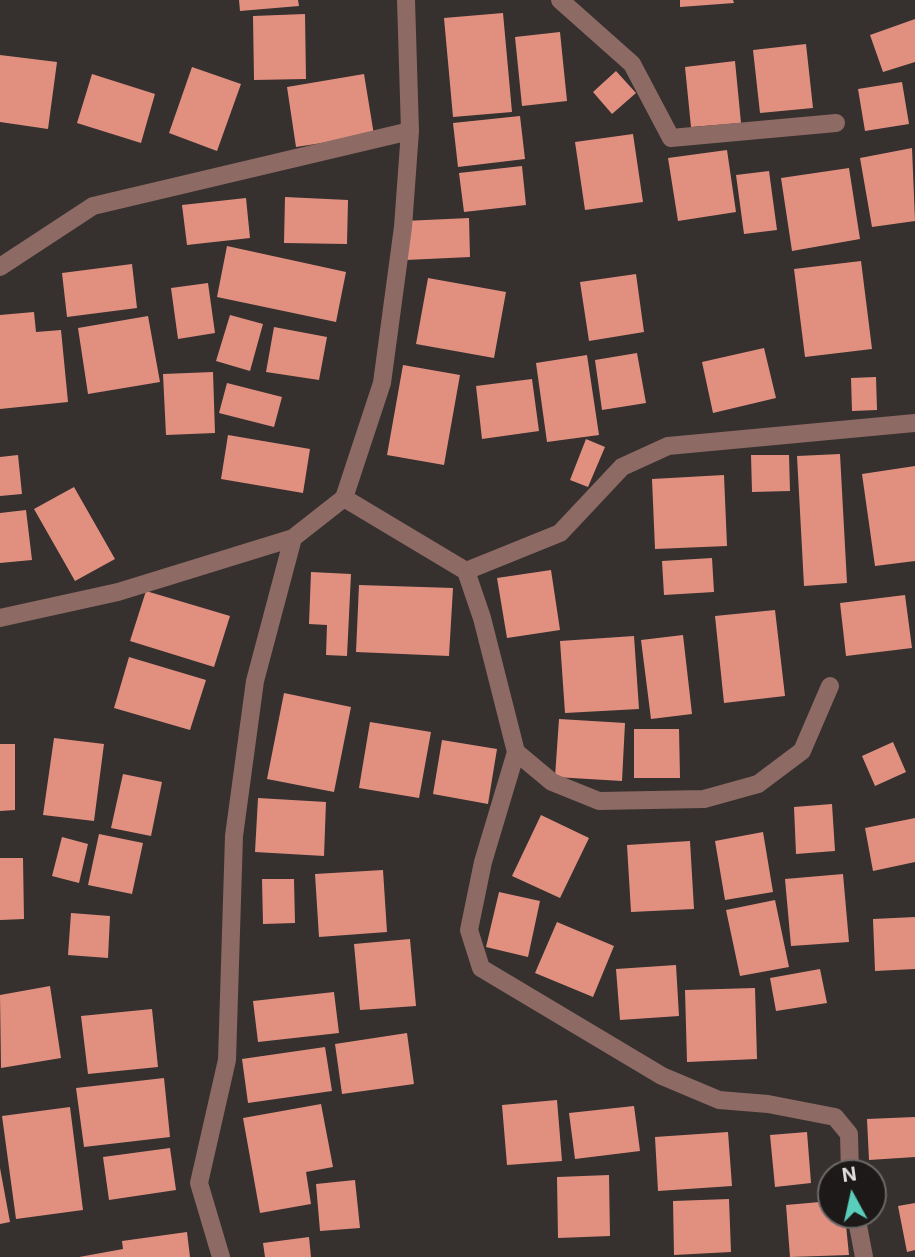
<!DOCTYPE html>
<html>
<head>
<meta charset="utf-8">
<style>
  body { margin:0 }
  #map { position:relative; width:915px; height:1257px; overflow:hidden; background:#36302f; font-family:Inter,sans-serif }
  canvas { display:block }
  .north { position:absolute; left:817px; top:1159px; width:70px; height:70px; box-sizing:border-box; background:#1c1918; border:2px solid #6b6867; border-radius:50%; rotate:352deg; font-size:19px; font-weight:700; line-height:28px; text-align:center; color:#e2dedd }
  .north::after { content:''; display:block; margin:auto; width:24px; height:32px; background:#5acebc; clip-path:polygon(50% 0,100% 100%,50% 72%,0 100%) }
</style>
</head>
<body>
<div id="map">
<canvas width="915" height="1257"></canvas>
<div class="north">N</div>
</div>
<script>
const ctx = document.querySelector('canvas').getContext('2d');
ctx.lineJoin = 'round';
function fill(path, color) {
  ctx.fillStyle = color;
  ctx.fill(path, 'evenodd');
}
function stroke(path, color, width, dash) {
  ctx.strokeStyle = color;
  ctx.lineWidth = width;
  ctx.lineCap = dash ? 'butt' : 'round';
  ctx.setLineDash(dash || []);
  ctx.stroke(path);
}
const building = new Path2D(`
  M239,0H298L299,6L240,11Z
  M680,0H733L734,3L680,7Z
  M503,13L512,112L453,117L444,18Z
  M305,14L306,79L254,80L253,16Z
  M915,19V62L883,72L870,35Z
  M560,32L567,101L522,106L515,37Z
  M806,44L813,108L760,113L753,50Z
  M0,55L57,62L48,129L0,122Z
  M735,61L741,123L691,127L685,67Z
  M192,67L241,84L217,151L169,133Z
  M616,71L636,93L612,114L593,92Z
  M92,74L155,94L141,143L77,123Z
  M364,74L374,135L296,147L287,87Z
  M902,82L909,124L865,131L858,89Z
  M520,116L525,159L458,167L453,123Z
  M633,134L643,202L585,210L575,142Z
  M912,148L915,221L872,227L860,158Z
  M727,150L736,212L678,221L668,158Z
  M522,166L526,205L464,212L459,173Z
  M849,168L860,239L792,251L781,178Z
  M769,171L777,230L744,234L736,175Z
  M285,197L348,200L347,244L284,243Z
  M246,198L250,238L187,245L182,205Z
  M469,218L470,257L406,260L404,221Z
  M227,246L346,272L336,322L217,297Z
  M861,261L872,349L805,357L794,269Z
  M132,264L137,308L67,317L62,273Z
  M636,274L644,332L589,341L580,282Z
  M428,278L506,292L494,358L416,344Z
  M208,283L215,333L178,339L171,288Z
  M34,312L36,332L61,330L68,402L0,409V315Z
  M230,315L263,324L250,371L216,361Z
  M148,316L160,382L88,394L78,328Z
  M274,327L327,337L319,380L266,372Z
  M764,348L776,398L713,413L702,362Z
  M637,353L646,403L602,410L595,360Z
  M587,355L599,435L547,442L536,363Z
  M403,365L460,375L444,465L387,455Z
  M213,372L215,433L166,435L163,374Z
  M876,377L877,410L852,411L851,378Z
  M532,379L539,431L482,439L476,386Z
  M227,383L282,397L274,427L219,413Z
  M228,435L310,449L303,493L221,479Z
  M586,439L605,447L588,487L570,480Z
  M840,454L847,583L804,586L797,456Z
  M18,455L22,494L0,496V457Z
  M751,455H789L790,491L752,492Z
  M915,466V561L875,566L862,474Z
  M724,475L727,546L655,549L652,479Z
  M74,487L115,559L75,581L34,509Z
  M26,510L32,560L0,563V513Z
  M712,558L714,592L664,595L662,561Z
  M551,570L560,630L507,638L497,578Z
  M311,572L351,574L347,656L326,655L327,625L309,624Z
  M359,585L453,588L449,656L356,652Z
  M146,591L230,616L214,667L130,641Z
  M905,595L912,648L846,656L840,603Z
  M775,610L785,696L724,703L715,616Z
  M683,635L692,714L651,719L641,640Z
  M634,636L639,709L565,713L560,641Z
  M129,657L206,680L190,730L114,708Z
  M284,693L351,707L334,792L267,779Z
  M559,719L625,723L622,781L555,777Z
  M370,722L431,732L419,798L359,788Z
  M634,729H679L680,778H634Z
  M54,738L104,744L94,821L43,815Z
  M442,740L497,749L488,804L433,794Z
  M893,742L906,772L875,786L862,756Z
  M0,744H15V810L0,811Z
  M123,774L162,782L151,836L111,828Z
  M258,798L326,802L324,856L255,852Z
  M832,804L835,851L796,854L794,807Z
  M541,815L589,838L560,898L512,876Z
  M915,818V862L873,871L865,828Z
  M763,832L773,892L725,900L715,841Z
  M99,834L143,843L132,894L88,885Z
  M62,837L88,844L79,883L52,876Z
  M690,841L694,909L631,912L627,845Z
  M0,858H23L24,919L0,920Z
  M383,870L387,932L319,937L315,874Z
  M843,874L849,942L791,946L785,879Z
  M262,879H294L295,923L263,924Z
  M499,892L540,901L528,957L486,947Z
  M775,900L789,967L740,976L726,910Z
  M71,913L110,916L108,958L68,955Z
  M915,917V969L875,971L873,919Z
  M557,922L614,946L593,997L535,973Z
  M410,939L416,1006L360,1010L354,944Z
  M676,965L679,1016L620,1020L616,969Z
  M820,969L827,1003L776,1011L770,978Z
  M50,986L61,1058L1,1068L0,995Z
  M755,988L757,1059L687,1062L685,990Z
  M334,992L339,1033L258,1042L253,1001Z
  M152,1009L158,1067L88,1074L81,1016Z
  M407,1033L414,1084L342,1094L335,1044Z
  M325,1047L332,1091L248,1103L242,1059Z
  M164,1078L170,1137L84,1147L76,1088Z
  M557,1100L562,1161L507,1165L502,1105Z
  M321,1104L333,1167L306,1172L311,1204L260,1213L243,1118Z
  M634,1106L640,1151L575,1159L569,1113Z
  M70,1107L83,1210L16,1219L2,1116Z
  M915,1117V1157L869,1160L867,1119Z
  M728,1132L732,1186L658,1191L655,1137Z
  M807,1132L811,1183L775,1187L770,1135Z
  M170,1148L176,1190L109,1200L103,1157Z
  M0,1168L10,1222L0,1224Z
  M609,1175L610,1236L558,1238L557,1177Z
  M355,1180L360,1228L320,1231L316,1184Z
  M729,1199L731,1252L674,1255L673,1201Z
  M831,1201V1215H845L849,1255L790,1257L786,1205Z
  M915,1203V1250L907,1252L898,1206Z
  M187,1232L190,1257H79L123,1249L122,1241Z
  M309,1237L311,1257H265L263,1243Z`);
const minor = new Path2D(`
  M560,0L632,64L671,138L836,123
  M0,267L93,206L410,131
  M344,498L466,571L482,618L516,752L552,782L599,801L704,799L758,784L802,751L830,686
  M466,571L560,533L622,467L668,446L915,423
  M0,618L118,592L293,538
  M516,752L483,862L469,930L481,968L662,1076L719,1100L768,1104L835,1117L849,1134L850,1173
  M856,1215L864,1257
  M221,1257L199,1183L227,1060L234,836L255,681L293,538L344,498L382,383L403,227L410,131L406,0`);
fill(building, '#e19080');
stroke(minor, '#8d6a63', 18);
</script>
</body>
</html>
